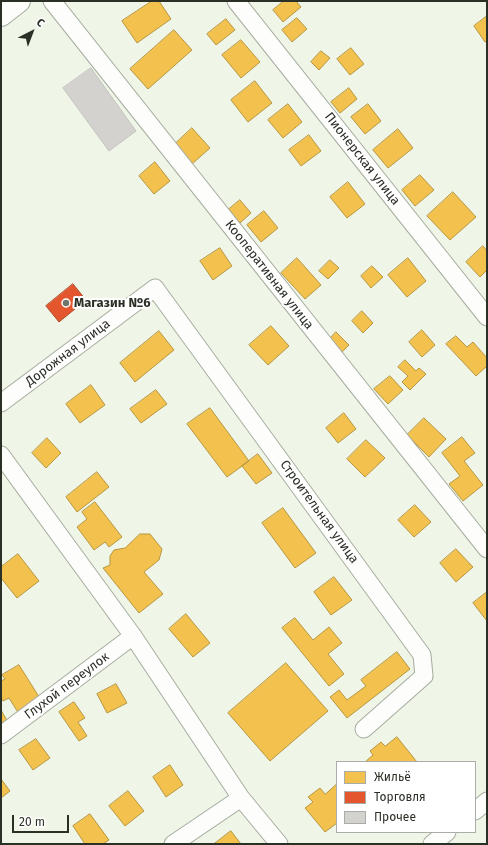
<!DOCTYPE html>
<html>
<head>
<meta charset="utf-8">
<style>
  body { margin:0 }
  #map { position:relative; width:488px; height:845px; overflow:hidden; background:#eff6e7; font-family:"Fira Sans",sans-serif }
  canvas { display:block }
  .frame { position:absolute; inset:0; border:2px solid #2b3026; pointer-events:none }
  .legend { position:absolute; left:336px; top:761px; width:140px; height:72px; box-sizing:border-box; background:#fff; border:1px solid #aaaca8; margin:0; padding:5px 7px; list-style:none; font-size:12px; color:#2b3026 }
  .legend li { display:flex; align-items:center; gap:8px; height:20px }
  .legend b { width:20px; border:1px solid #aaaca8 }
  .north { position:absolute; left:12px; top:12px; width:40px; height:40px; -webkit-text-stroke:3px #fff; paint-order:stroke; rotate:42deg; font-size:11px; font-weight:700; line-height:16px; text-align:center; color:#2b3026 }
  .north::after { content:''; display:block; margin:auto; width:14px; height:18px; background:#2b3026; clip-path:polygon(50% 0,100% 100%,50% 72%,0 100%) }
  .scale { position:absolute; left:12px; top:815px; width:57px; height:18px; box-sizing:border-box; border:2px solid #2b3026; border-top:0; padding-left:5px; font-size:12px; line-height:14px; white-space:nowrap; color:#2b3026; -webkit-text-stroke:3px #fff; paint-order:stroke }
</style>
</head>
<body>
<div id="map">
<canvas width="488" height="845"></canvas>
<div class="frame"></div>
<ul class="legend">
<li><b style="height:11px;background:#f2c14e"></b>Жильё</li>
<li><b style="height:11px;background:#e4572e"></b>Торговля</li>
<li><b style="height:11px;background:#d4d2cf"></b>Прочее</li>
</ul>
<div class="north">С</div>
<div class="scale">20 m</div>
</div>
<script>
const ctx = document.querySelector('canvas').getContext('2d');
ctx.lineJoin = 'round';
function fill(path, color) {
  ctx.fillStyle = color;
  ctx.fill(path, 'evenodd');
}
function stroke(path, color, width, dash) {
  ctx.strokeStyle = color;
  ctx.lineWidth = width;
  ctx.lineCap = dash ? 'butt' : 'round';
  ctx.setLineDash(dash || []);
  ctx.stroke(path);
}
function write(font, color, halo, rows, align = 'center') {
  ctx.font = font + ' "Fira Sans",sans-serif';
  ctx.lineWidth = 4;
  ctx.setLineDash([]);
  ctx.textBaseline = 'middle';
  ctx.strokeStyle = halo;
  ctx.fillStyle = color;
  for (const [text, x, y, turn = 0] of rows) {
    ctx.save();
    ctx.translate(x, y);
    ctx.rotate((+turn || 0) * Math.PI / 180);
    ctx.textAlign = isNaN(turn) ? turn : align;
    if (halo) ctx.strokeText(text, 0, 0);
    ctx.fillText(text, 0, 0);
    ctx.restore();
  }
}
const homes = new Path2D(`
  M152,1H159L171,19L137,43L122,21Z
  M284,1H296L301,7L283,22L273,10Z
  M487,16V41L485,42L474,26Z
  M297,18L307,29L292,42L282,30Z
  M226,19L235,30L216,45L207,34Z
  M174,30L192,50L148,89L130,69Z
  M241,40L260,62L241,78L222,55Z
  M351,48L364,64L350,75L337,59Z
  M321,51L330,58L319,70L311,62Z
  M255,81L272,103L248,122L231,100Z
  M349,88L357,99L340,113L331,102Z
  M288,104L302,122L283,138L268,120Z
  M368,104L381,121L365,134L351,117Z
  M192,128L210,148L192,164L174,145Z
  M398,129L413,148L388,168L373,150Z
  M309,135L321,151L301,166L289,150Z
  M155,162L170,181L154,194L139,176Z
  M420,175L434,190L415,206L402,190Z
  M348,182L365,204L347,218L330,197Z
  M453,192L476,217L450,240L427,216Z
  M240,200L251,213L240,223L228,210Z
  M264,211L278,228L261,242L247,225Z
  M483,246L487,251V270L480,277L466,262Z
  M220,248L232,266L213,280L200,261Z
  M297,258L321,285L305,299L281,273Z
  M408,258L426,281L407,297L388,275Z
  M330,260L339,268L328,279L319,271Z
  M372,266L383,277L371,288L361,276Z
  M362,311L373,323L363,333L352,321Z
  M271,326L289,346L268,365L249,345Z
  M422,330L435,345L422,357L409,342Z
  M159,331L174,350L135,382L120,363Z
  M336,332L349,345L340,354L328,341Z
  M456,336L467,347L473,342L487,358V366L476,376L446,344Z
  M405,360L416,371L419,368L426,374L410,390L402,382L408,376L398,367Z
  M390,376L403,390L388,404L374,389Z
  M91,385L105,405L80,423L66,404Z
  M156,390L167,404L141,423L130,409Z
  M210,408L249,461L227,477L187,424Z
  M344,413L356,429L338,443L326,428Z
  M424,418L446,439L429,457L407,435Z
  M462,437L475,453L464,461L483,485L463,501L449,484L460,476L442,453Z
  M47,438L61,453L46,468L32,453Z
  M366,440L385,458L365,477L347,459Z
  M258,454L272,473L256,484L242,466Z
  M97,472L109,487L77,512L66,497Z
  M95,502L122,537L109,547L105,542L94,550L77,527L87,519L82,512Z
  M415,505L431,522L414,537L398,520Z
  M283,508L316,553L295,568L262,523Z
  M140,534H150L162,549L159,560L144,572L163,594L139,613L103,568L110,565V556L114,550L125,548Z
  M456,549L473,567L456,582L440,563Z
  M18,554L39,581L17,598L1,578V567Z
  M334,577L352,600L331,615L314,592Z
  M487,592V621L473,603Z
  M186,614L210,643L193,657L169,629Z
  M295,618L313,640L329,627L342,643L328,654L344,674L329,686L282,628Z
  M397,652L410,669L347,718L330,697L339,690L347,700L366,686L361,680Z
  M286,663L328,711L270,761L228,713Z
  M19,665L41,700L19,714L9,698L3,701L1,698V681L5,679L2,675Z
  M116,684L127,703L107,713L97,694Z
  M74,702L85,718L78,722L87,736L79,741L59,712Z
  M1,710L9,724L1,729Z
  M397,737L417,762H365L373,755L370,751L381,742L385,746Z
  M36,739L50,758L33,770L19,750Z
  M170,765L183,785L166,797L153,777Z
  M1,779L10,791L1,798Z
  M337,784V823L325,832L305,808L313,802L308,797L320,788L325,794Z
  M128,791L144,811L125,826L109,806Z
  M90,814L109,840L103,844H85L73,826Z
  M231,831L241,844H214Z`);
const shops = new Path2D(`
  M73,284L86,300L59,322L46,306Z`);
const building = new Path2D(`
  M91,68L136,131L109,151L63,88Z`);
const street = new Path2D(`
  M52,1L487,549
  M236,1L487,317
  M1,403L155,288L422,655L424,676L364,729
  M1,455L133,636L241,798L279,844
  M1,735L133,636
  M475,811L487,801
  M173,844L241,798
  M432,844L447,832`);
const secondary = new Path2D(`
  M1,15L19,1`);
const markers = [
  [66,303,4,"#70756a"]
];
const streetNames = [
  ["Пионерская улица",362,159,52],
  ["Кооперативная улица",269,275,52],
  ["Дорожная улица",68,353,-37],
  ["Строительная улица",319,512,54],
  ["Глухой переулок",67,686,-37]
];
const poiNames = [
  ["Магазин №6",74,303]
];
fill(homes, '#f2c14e');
stroke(homes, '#b69642', 1);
fill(shops, '#e4572e');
stroke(shops, '#ac4b2c', 1);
fill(building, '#d4d2cf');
stroke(building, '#c3c2bf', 1);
stroke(street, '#a6aca0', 19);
stroke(secondary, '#a6aca0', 24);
stroke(street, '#fdfefb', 17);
stroke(secondary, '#fdfefb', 22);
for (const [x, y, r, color] of markers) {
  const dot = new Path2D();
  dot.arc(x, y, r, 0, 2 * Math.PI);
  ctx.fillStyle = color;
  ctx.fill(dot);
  stroke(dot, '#fff', 1.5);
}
write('13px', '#2b3026', '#fff', streetNames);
write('bold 13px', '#2b3026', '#fff', poiNames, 'left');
</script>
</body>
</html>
